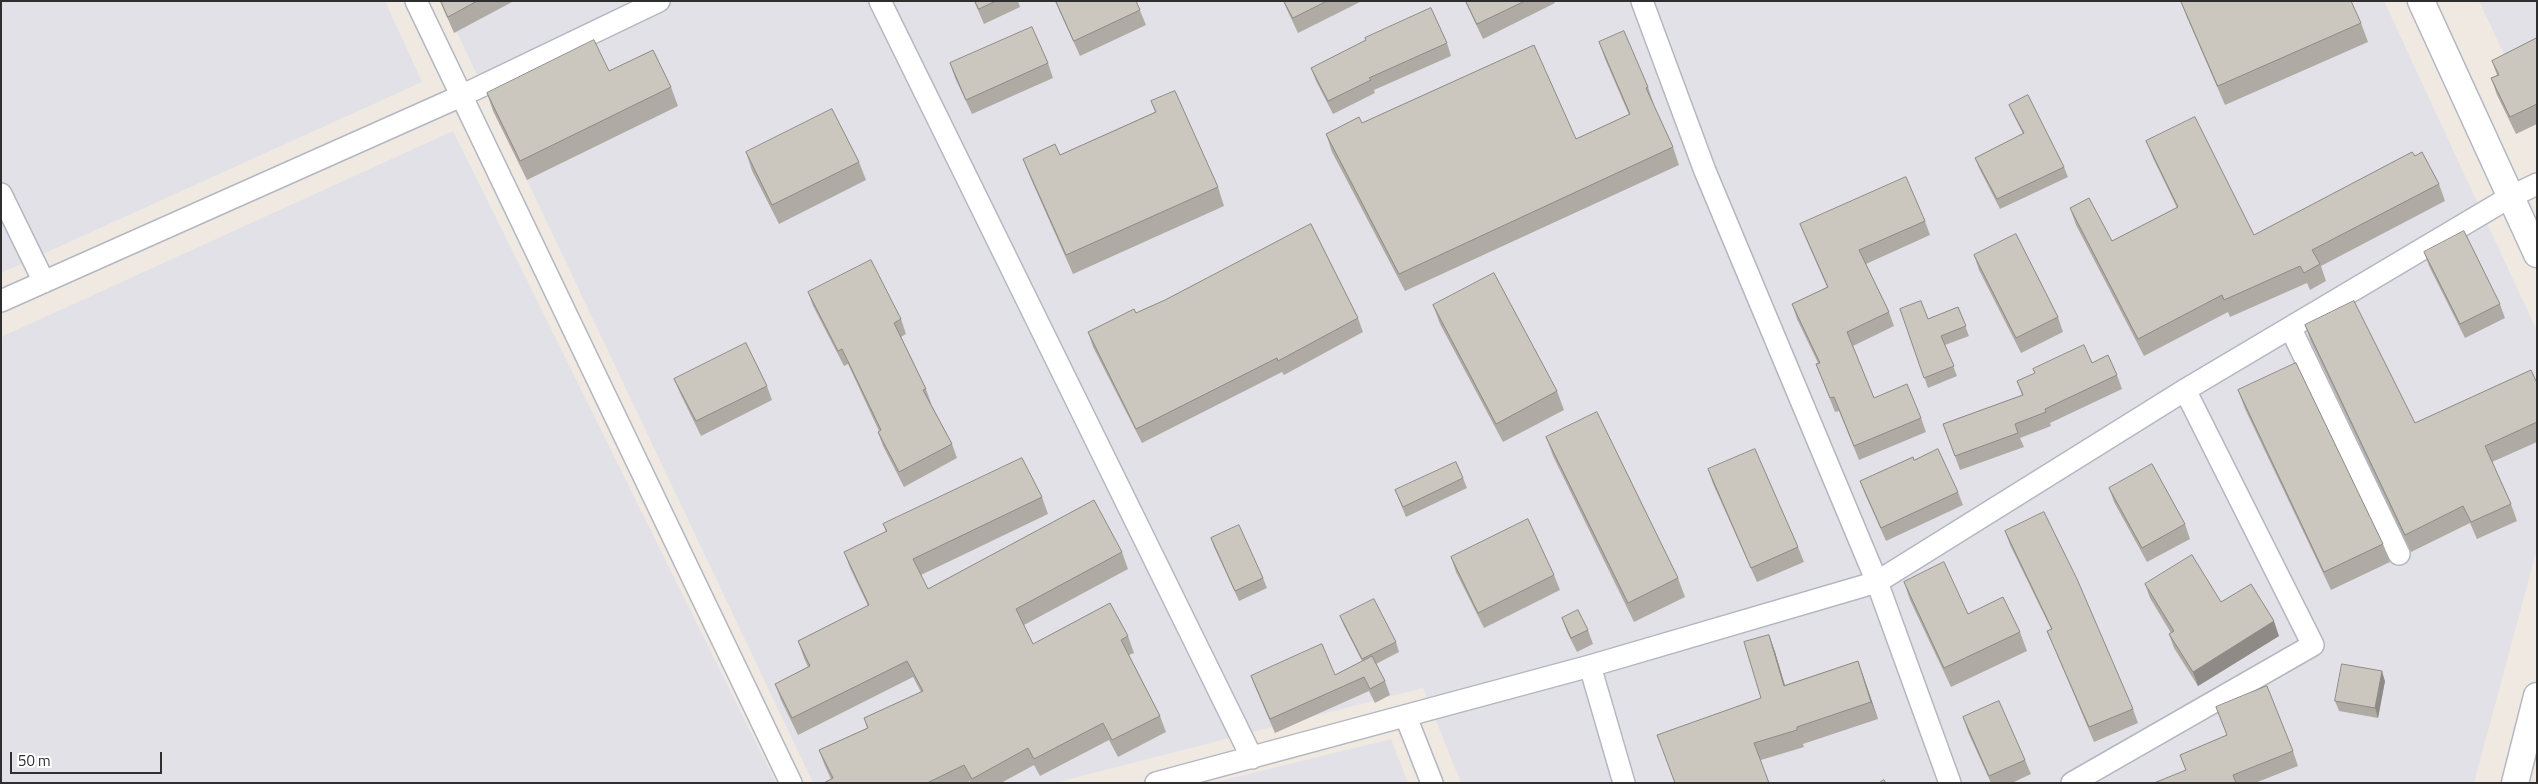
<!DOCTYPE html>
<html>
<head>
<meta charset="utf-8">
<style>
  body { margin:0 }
  #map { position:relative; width:2538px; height:784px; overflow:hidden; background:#efe9e1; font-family:"Titillium Web",sans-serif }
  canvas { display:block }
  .frame { position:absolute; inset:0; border:2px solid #2e2e2e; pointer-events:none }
  .scale { position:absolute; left:10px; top:752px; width:152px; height:22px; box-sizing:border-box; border:2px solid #2e2e2e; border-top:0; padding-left:6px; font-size:15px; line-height:18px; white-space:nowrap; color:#2e2e2e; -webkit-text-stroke:4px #fff; paint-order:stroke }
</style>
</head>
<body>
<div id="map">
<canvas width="2538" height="784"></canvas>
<div class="frame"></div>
<div class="scale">50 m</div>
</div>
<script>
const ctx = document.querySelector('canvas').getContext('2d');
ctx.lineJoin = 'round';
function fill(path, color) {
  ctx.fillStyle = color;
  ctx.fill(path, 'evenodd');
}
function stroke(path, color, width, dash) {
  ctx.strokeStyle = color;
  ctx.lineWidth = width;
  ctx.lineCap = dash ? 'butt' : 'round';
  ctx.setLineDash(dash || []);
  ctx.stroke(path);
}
const industrial = new Path2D(`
  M1,1H385L422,82L1,273Z
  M442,1H2384L2537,331V549L2474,783H1461L1423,688L1055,783H813Z
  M2479,1H2537V124Z
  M453,131L776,783H1V337Z
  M1391,739L1408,783H1212Z`);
const minor = new Path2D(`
  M416,1L791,783
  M880,1L1252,758
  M1642,1L1705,171L1877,582L1950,783
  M1,194L44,282
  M1,301L461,96L659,1
  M2291,329L2399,554
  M1590,666L1624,783
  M1406,717L1432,783
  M1156,783L1590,666L1877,582L2185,390L2510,197L2537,184
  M2072,783L2313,645L2185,390`);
const tertiary = new Path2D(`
  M2421,1L2537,254
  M2515,783L2537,696`);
const wall = new Path2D(`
  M440,1H514L454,33Z
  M974,1H1018L1020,7L984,24Z
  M1055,1H1136L1146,25L1080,56Z
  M1283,1H1362L1298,33Z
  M1465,1H1554L1555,3L1483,39Z
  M2181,1L2361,23L2368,42L2225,105L2186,15Z
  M2537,38V124L2516,134L2497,95L2491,78L2497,75L2492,61Z
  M1599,42L1648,87L1654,105H1653L1673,147L1679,165L1405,291L1332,152L1326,134L1362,123L1576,139L1629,115L1605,59Z
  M1447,43L1451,56L1374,90L1375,93L1333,114L1316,81L1311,68Z
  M950,63H1048L1053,78L972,114L955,78Z
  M609,71L671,87L678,106L527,180L493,111L487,93Z
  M1151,101L1218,187L1224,206L1073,274L1030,177L1023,159L1060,155L1155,112Z
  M2009,105L2064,167L2068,177L2000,209L1979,168L1975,158L2023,134L2013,114Z
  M2146,141L2254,235L2415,156L2439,184L2445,201L2321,266L2326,281L2310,290L2307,283L2230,317L2228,312L2144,356L2076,225L2070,208L2112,241L2177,208L2153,158Z
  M746,152L859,162L866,180L779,224L752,171Z
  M1925,221L1930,235L1866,264L1889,312L1894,326L1853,346L1874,398L1921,418L1926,432L1859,460L1839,411L1835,412L1816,364L1818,363L1797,319L1792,304L1827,287L1806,239L1800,224Z
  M2424,252L2500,304L2505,318L2465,338L2429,266Z
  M1974,255L2058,317L2063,332L2021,353L1979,270Z
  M808,292L901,319L906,334L901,337L926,389L931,403V404L952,444L957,458L904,487L883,446L878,432L879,431L848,364L844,366L813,306Z
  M1433,305L1557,391L1564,410L1503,442L1440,324Z
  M1958,307L1969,336L1945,345L1957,376L1928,388L1900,309L1928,319Z
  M1136,313L1358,318L1363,332L1284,375L1282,372L1142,443L1093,347L1088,332Z
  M2305,325L2415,423L2537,383V442L2492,462L2511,504L2517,521L2477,539L2470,523L2411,552L2311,342Z
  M2092,363L2117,375L2122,389L2050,423L2051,426L2020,438L2024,447L1960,470L1943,424L2022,395L2017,381L2035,374L2033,369Z
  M674,379L767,386L772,400L701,436L680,393Z
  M2238,390L2383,544L2390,562L2331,590L2245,409Z
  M1546,437L1678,578L1685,597L1634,622L1553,456Z
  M1914,460L1958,492L1963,505L1886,541L1865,494L1860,481Z
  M1708,469L1798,547L1804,562L1757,582L1713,484Z
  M1463,478L1467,488L1406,517L1395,490Z
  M2109,488L2185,524L2190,539L2147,562L2114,502Z
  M1042,497L1048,514L921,575L928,589L1122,552L1128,569L1024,625L1033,644L1128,636L1134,653L1129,655L1160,716L1166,732L1118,757L1109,740L1040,776L1034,765L1001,783H971L970,781L967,783H824L831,779L825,766L819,750L867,728L864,718L921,692L913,677L798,735L781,700L775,684L808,667L804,658L798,641L868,606L850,568L844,552L886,532L883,524Z
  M2005,531L2133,709L2138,723L2094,742L2053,645L2047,631L2051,629L2010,545Z
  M1211,538L1263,578L1267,588L1239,601L1214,547Z
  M1451,557L1554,575L1560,590L1484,628L1456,572Z
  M1904,582L1968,614L2020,632L2027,651L1951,687L1910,600Z
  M2145,584L2221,602L2279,636L2198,686L2174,648L2169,634L2171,633L2150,598Z
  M1340,616L1396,642L1399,652L1376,664L1385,681L1390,695L1375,703L1369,691L1275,733L1256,689L1251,676L1335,675L1362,661L1344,626Z
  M1562,618L1588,630L1593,644L1577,652L1567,632Z
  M1769,635L1775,652L1785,685L1858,661L1878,719L1803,744L1804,747L1761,760L1675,783L1761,698Z
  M2385,681L2378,718L2339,711L2335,701Z
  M2216,707L2293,751L2298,766L2255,783H2154L2186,771L2180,755L2227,735Z
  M1963,717L2025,760L2031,774L2012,783H1991L1968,732Z`);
const shadedWall = new Path2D(`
  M2274,621L2279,636L2198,686L2193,672Z
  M1769,635L1775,652L1790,703L1784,686Z
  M1858,661L1864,678L1878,719L1871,702Z
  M2382,671L2385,681L2378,718L2375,708Z`);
const building = new Path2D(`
  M441,1H477L448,17Z
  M975,1H996L979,9Z
  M1056,1H1136L1140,10L1074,41Z
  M1284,1H1327L1293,18Z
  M1466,1H1525L1477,24Z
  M2181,1H2351L2361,23L2218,86Z
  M1431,8L1447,43L1369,78L1371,80L1328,101L1311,68L1366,40L1365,38Z
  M1032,27L1048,63L966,100L950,63Z
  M1624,31L1648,87L1646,88L1673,147L1399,274L1326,134L1359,117L1362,123L1534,45L1576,139L1630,114L1599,42Z
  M2537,38V104L2510,117L2491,78L2499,75L2492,61Z
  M594,40L609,71L653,50L671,87L520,161L487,93Z
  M1175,91L1218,187L1066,255L1023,159L1055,144L1060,155L1156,112L1151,101Z
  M2028,95L2064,167L1997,199L1975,158L2024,133L2009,105Z
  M832,109L859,162L772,205L746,152Z
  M2195,117L2254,235L2412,152L2415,156L2422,152L2439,184L2312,250L2320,264L2304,273L2300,266L2224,300L2222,295L2138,339L2070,208L2089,198L2112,241L2178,207L2146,141Z
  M1906,177L1925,221L1859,250L1889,312L1847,332L1874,398L1907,384L1921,418L1854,446L1834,397L1830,398L1816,364L1820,363L1792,304L1828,287L1800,224Z
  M1311,224L1358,318L1278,361L1277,358L1136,429L1088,332L1134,309L1136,313L1165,300Z
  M2464,231L2500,304L2460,324L2424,252Z
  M2016,234L2058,317L2016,338L1974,255Z
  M871,260L901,319L894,323L926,389L923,390L952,444L899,472L878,432L881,430L842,349L838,351L808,292Z
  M1494,273L1557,391L1496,424L1433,305Z
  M1921,301L1928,319L1958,307L1966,326L1941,336L1954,366L1924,378L1900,309Z
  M2354,301L2415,423L2531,370L2537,383V422L2485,446L2511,504L2471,522L2463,506L2405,535L2305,325Z
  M746,343L767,386L696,421L674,379Z
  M2084,345L2092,363L2108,355L2117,375L2045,409L2046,412L2015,424L2018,433L1955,456L1943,424L2023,395L2017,381L2035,373L2033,369Z
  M2296,363L2383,544L2324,572L2238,390Z
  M1597,412L1678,578L1628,603L1546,437Z
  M1755,449L1798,547L1751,568L1708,469Z
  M1938,449L1958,492L1881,528L1860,481L1913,457L1914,460Z
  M1022,458L1042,497L913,559L928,589L1094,500L1122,552L1016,609L1033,644L1110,603L1128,636L1121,640L1160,716L1112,740L1103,723L1034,759L1028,748L972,779L964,765L927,783H824L833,778L819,750L868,728L864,718L923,691L907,661L792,718L775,684L810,666L798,641L869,605L844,552L887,531L883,524Z
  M1456,462L1463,478L1403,507L1395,490Z
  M2152,464L2185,524L2142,548L2109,488Z
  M2044,512L2077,579L2133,709L2089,727L2047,631L2052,629L2005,531Z
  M1528,519L1554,575L1478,613L1451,557Z
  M1239,525L1263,578L1235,591L1211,538Z
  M2192,555L2221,602L2251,584L2274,621L2193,672L2169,634L2174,631L2145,584Z
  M1944,562L1968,614L2003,597L2020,632L1944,668L1904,582Z
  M1374,599L1396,642L1362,659L1340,616Z
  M1578,610L1588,630L1571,638L1562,618Z
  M1769,635L1784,686L1858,661L1871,702L1797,727V730L1754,743L1769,783H1675L1657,735L1761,698L1744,642Z
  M1322,644L1335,675L1372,656L1385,681L1370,689L1364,677L1270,719L1251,676Z
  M2342,664L2382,671L2375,708L2335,701Z
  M2267,686L2293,751L2233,775L2236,783H2154L2186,770L2180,755L2227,735L2216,707Z
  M1999,701L2025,760L1989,776L1963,717Z
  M1884,780L1886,783H1879Z`);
fill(industrial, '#e3e1e8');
stroke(minor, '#b4b7c1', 24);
stroke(tertiary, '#b4b7c1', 29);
stroke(minor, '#fff', 21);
stroke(tertiary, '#fff', 26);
fill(wall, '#afaba4');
fill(shadedWall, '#8e8b86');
fill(building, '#cbc7bf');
stroke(building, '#8e8b86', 1);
</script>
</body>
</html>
